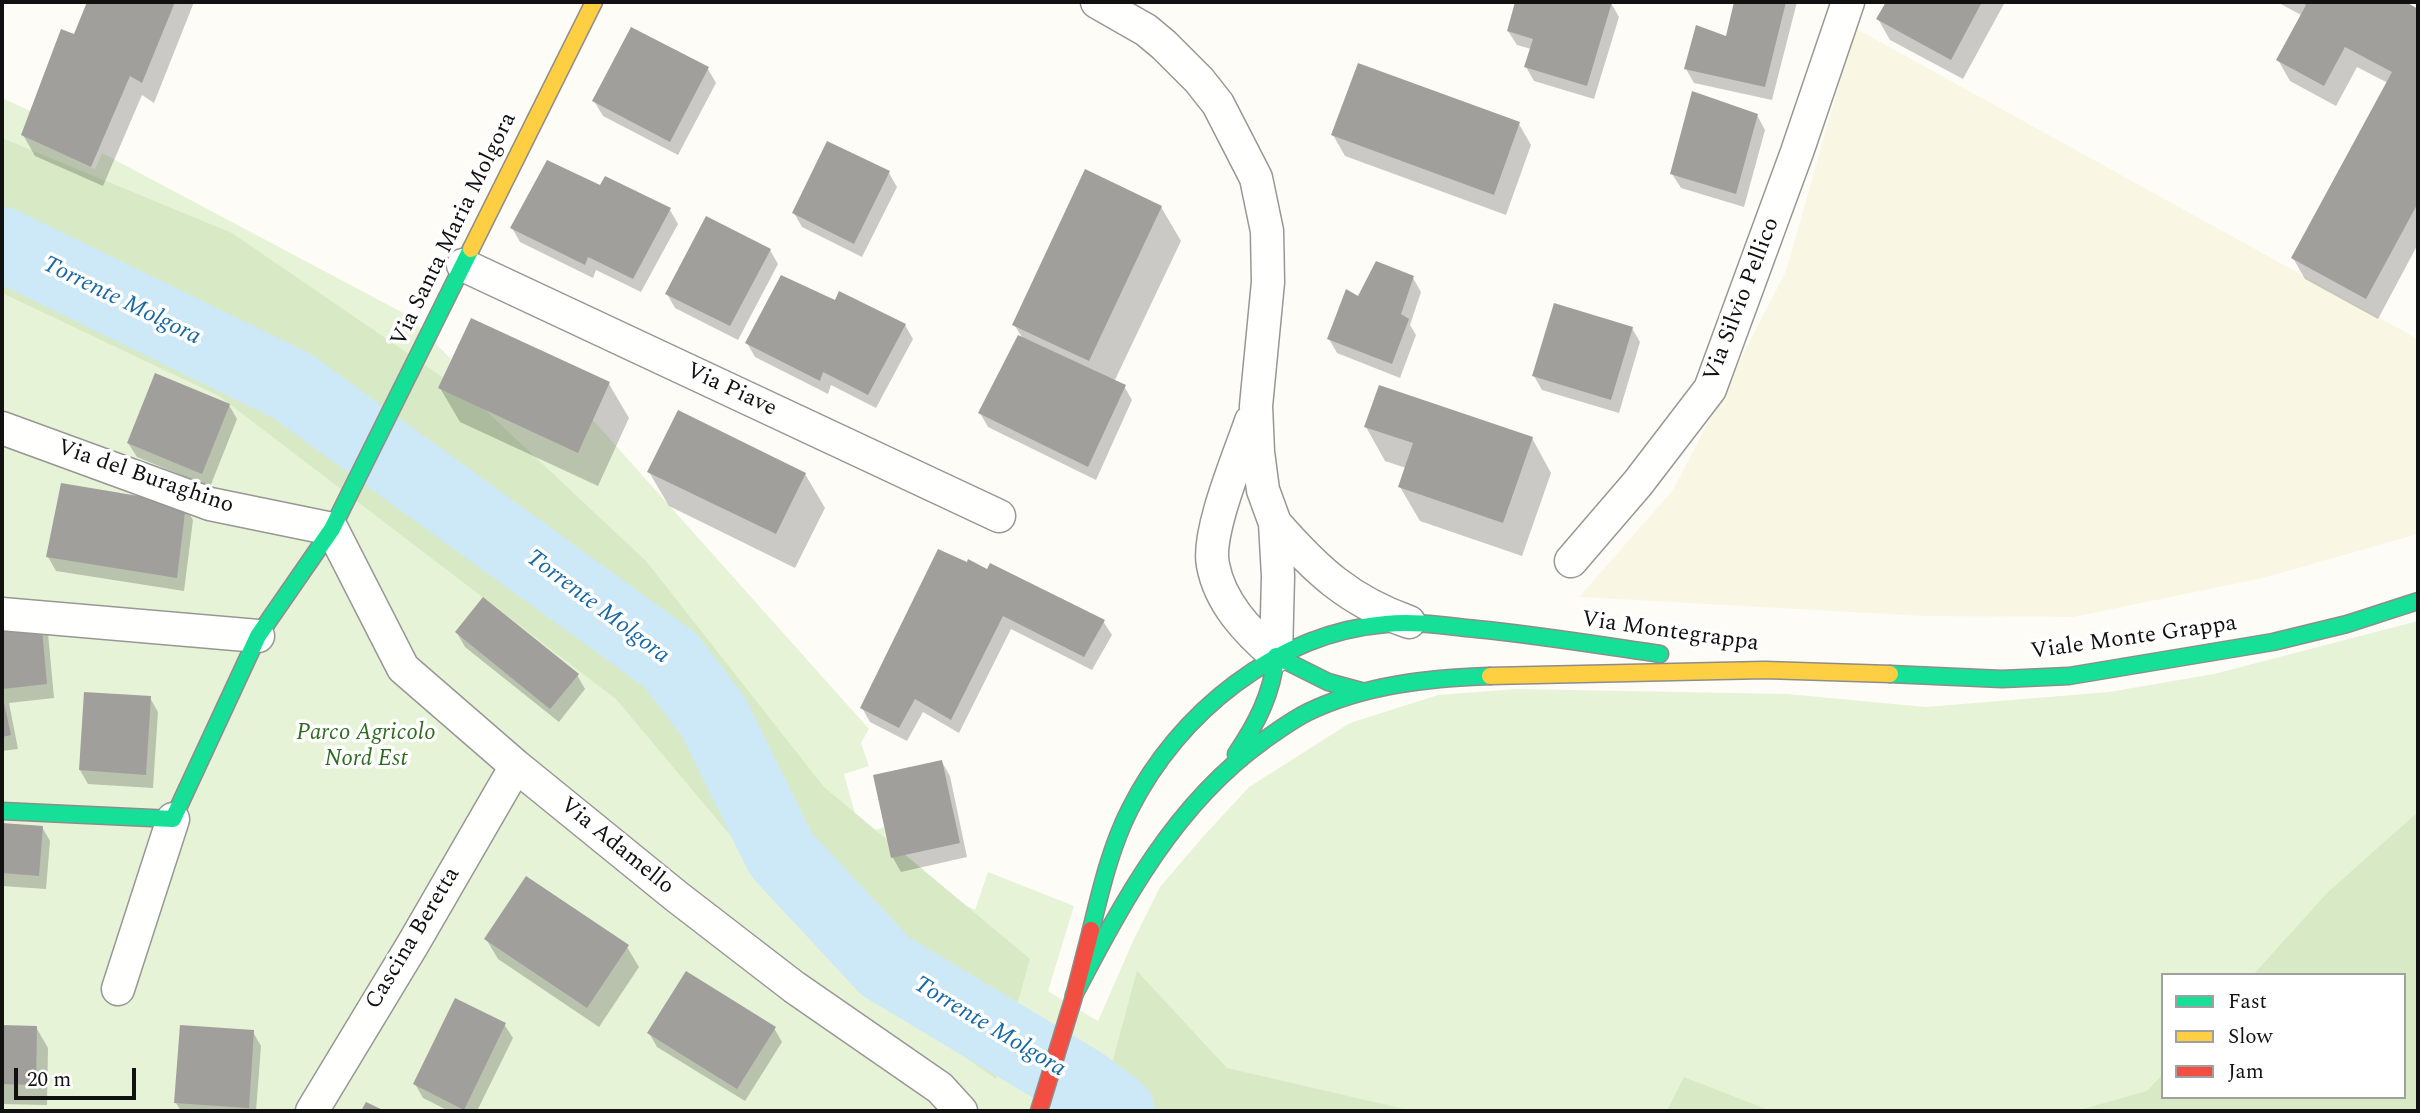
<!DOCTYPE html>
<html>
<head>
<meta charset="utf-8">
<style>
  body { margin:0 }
  #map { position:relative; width:2420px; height:1113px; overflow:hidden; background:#fdfcf7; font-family:Spectral,serif }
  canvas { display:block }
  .frame { position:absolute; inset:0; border:4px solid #111; pointer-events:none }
  .legend { position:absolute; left:2161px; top:973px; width:245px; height:126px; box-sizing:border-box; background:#fff; border:2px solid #a0a0a0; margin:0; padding:9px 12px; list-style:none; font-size:21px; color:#111 }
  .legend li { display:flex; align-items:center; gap:14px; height:35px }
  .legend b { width:35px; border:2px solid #a0a0a0 }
  .scale { position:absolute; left:14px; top:1068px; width:122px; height:32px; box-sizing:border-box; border:4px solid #111; border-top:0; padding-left:9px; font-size:21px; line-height:24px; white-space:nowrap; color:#111; -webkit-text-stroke:5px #fff; paint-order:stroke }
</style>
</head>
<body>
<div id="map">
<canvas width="2420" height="1113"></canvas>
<div class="frame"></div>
<ul class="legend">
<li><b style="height:9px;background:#16e098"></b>Fast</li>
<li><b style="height:9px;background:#ffcf43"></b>Slow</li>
<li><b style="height:9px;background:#f24e42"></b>Jam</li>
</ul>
<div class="scale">20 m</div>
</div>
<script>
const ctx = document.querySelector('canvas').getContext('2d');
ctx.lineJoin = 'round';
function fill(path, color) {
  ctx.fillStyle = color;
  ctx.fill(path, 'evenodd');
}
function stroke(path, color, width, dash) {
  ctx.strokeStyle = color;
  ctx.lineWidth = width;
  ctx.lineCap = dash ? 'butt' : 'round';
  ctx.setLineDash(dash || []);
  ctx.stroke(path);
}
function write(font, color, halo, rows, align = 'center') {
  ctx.font = font + ' Spectral,serif';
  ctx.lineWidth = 7;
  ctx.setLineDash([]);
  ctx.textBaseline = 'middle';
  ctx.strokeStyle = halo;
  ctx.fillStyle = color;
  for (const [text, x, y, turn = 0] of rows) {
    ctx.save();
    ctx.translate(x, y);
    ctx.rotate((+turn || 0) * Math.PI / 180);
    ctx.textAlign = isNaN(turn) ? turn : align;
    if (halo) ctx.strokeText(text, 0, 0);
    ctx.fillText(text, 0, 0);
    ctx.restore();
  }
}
const farmland = new Path2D(`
  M1855,28L2418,339V534L2263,578L2073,617L1922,616L1579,597L1673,490L1786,271Z`);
const green = new Path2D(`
  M2,98L35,113L25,137L95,169L102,153L407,315L451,359L442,381L581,447L592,419L869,729L861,743L869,766L844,774L861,835L884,827L898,873L975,910L988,872L1074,906L1048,991L1098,1021L1134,939L1160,887L1201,839L1249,787L1350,723L1438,695L1517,689L1787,694L1926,707L2109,692L2214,674L2418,621V1111H2ZM2163,975H2404V1097H2163Z`);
const forest = new Path2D(`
  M2,138L232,233L470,396L646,561L824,787L1030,959L996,1079L845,972L616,699L219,396L2,293Z
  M2418,812V1111H2076L2147,1091L2163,1074V1097H2404V975H2253L2327,893Z
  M1137,971L1227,1068L1413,1111H1099Z
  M1684,1077L1771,1111H1667Z`);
const shadow = new Path2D(`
  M89,2H194L154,103L142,95L103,186L35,156L23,135L75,37Z
  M1516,2L1611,3L1619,17L1594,99L1534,81L1526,67L1531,49L1517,45L1508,31Z
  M1736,2H1797L1772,100L1694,83L1686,69L1727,38Z
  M1888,2H2005L1963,79L1890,40L1878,19Z
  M2277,2H2402L2418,11V244L2378,319L2305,279L2293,258L2388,83L2357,67L2336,106L2290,81L2278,60L2303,16Z
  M708,69L716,83L678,155L603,116L594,101Z
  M1757,115L1765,130L1744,207L1681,188L1672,174Z
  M1519,124L1531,145L1506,215L1345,156L1333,135Z
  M889,173L897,187L862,257L802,227L794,213Z
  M601,187L670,210L678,224L641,292L596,270L593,278L520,242L512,228Z
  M1161,207L1181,241L1114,382L1124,386L1132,400L1096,480L988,427L980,413L1023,339L1014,324Z
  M770,250L778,264L738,340L675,308L667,294Z
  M1413,278L1421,292L1410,325L1416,335L1400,378L1337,353L1329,339L1359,298Z
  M835,303L905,325L913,339L876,408L831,385L828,394L755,357L747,343Z
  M1632,328L1640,342L1619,413L1542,390L1534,376Z
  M609,384L629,418L598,486L460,422L440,388Z
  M229,405L237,419L210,487L137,457L128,443Z
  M1366,427L1532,438L1551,473L1522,556L1420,521L1400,487L1406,468L1385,461Z
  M649,472L805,474L825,508L795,568L669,506Z
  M185,506L193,520L184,591L56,571L48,557Z
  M939,551L1103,621L1112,635L1092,670L1011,629L959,733L923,712L907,741L870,722L862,708Z
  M2,621L48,633L54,698L9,703L18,749L2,751Z
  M457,633L577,675L585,689L559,722L465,647Z
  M150,698L158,712L153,788L88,784L80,770Z
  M942,762L950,776L967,857L901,872L893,858L875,776Z
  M2,825L42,827L50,841L46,889L2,886Z
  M486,939L627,947L639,967L599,1027L498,959Z
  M504,1024L513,1038L477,1111H449L423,1098L415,1084Z
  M2,1027H36L48,1048L47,1105L2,1104Z
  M774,1028L782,1042L745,1101L657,1047L649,1033Z
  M253,1032L261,1046L256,1111H181L176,1103Z`);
const river = new Path2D(`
  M2,244L292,386L670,660L713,716L781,854L885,966L1082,1084L1118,1111`);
const building = new Path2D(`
  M87,2H175L142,83L130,76L91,167L21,135L61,29L74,34Z
  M1515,2H1612L1587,86L1524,67L1533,39L1507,31Z
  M1734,2H1786L1765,87L1684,69L1696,25L1726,36Z
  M1886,2H1982L1951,60L1876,19Z
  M2301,2H2406L2418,9V203L2366,299L2291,258L2392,72L2345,47L2324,86L2276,60L2306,5Z
  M631,27L709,67L670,142L592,101Z
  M1358,63L1520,122L1494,195L1331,135Z
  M1692,91L1758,114L1736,194L1670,174Z
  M827,141L890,171L854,244L792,213Z
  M547,160L600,185L605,176L671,208L633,279L588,257L585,265L510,228Z
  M1085,169L1162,206L1089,361L1012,325Z
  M706,216L771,249L730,326L665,294Z
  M1376,261L1414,276L1401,314L1409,319L1392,364L1327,339L1346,289L1358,296Z
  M781,275L835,300L839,291L906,324L868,395L823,372L820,381L745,343Z
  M1554,303L1633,327L1611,400L1532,376Z
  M471,318L610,382L578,453L438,388Z
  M1018,335L1126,385L1088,467L978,413Z
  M155,373L230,404L202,474L127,443Z
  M1379,385L1533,437L1503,523L1398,487L1413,443L1364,427Z
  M678,410L806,473L776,534L647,472Z
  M61,483L186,504L177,578L46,557Z
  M938,549L967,562L968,559L987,569L990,563L1105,620L1084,657L1003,616L951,720L915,699L899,728L860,708Z
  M483,597L579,674L550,709L455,632Z
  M41,618L47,684L2,689V619Z
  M84,692L151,696L146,775L79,770Z
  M2,694L11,735L2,737Z
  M942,760L960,843L891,858L873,775Z
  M2,823L43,826L39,876L2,873Z
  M526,876L629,945L587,1008L484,939Z
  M686,971L776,1027L737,1089L647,1033Z
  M455,998L506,1023L464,1110L413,1084Z
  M2,1025L37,1026L36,1085L2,1084Z
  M180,1025L254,1030L249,1108L174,1103Z
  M366,1102L385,1111H361Z`);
const street = new Path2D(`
  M1097,2L1146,30L1164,45L1199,80L1218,104L1256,178L1267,231L1268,282L1256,406L1258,452L1263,490L1275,523L1278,576L1276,656
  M463,265L999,516
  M1251,421C1240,454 1206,533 1213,565C1220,603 1248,632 1276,656
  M2,428L210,504L332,529L403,668L516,766L676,896L794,987L940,1088L961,1111
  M1275,523C1316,570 1349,601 1409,622
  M1571,561L1638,483L1710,389L1797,152L1848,2
  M2,614L258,636
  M118,989L173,819
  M312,1111L413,944L516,766`);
const fast = new Path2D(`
  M1276,656L1328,682L1361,691
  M1890,674L2002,679L2069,676L2273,642L2347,624L2418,601
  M1236,754C1257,723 1272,694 1276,656
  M2,811L173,819L258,636L332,529L471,249
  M1091,930C1101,889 1111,846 1130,809C1178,713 1277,633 1386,624C1416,621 1446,626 1476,629C1538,635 1599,645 1660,654
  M1074,995C1124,900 1174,805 1263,741C1277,731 1292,720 1308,712C1364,685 1429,678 1490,676`);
const slow = new Path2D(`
  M471,249L594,2
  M1490,676L1765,670L1890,674`);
const jam = new Path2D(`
  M1039,1111L1073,1000L1091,930`);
const streetNames = [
  ["Via Santa Maria Molgora",455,230,-64],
  ["Via Silvio Pellico",1743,300,-69],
  ["Via Piave",731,391,25],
  ["Via del Buraghino",145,478,19],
  ["Via Montegrappa",1670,633,8],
  ["Viale Monte Grappa",2134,639,-8],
  ["Via Adamello",616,847,39],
  ["Cascina Beretta",414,939,-59]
];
const parkNames = [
  ["Parco Agricolo",366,734],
  ["Nord Est",366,760]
];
const waterNames = [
  ["Torrente Molgora",121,302,26],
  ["Torrente Molgora",597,608,37],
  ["Torrente Molgora",989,1028,31]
];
fill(farmland, '#f9f7e4');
fill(green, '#e7f3d7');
fill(forest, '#d8eac5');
fill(shadow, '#0003');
stroke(river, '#cde8f7', 74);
fill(building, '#a19f9c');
stroke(street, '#979795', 35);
stroke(fast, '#8e8d8b', 19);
stroke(slow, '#8e8d8b', 19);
stroke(jam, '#8e8d8b', 19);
stroke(street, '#fffffe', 32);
stroke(fast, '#16e098', 16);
stroke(slow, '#ffcf43', 16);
stroke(jam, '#f24e42', 16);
write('23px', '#111', '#fff', streetNames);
write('italic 23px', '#2f6b1f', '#fff', parkNames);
write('italic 24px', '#1768a6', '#fff', waterNames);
</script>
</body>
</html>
